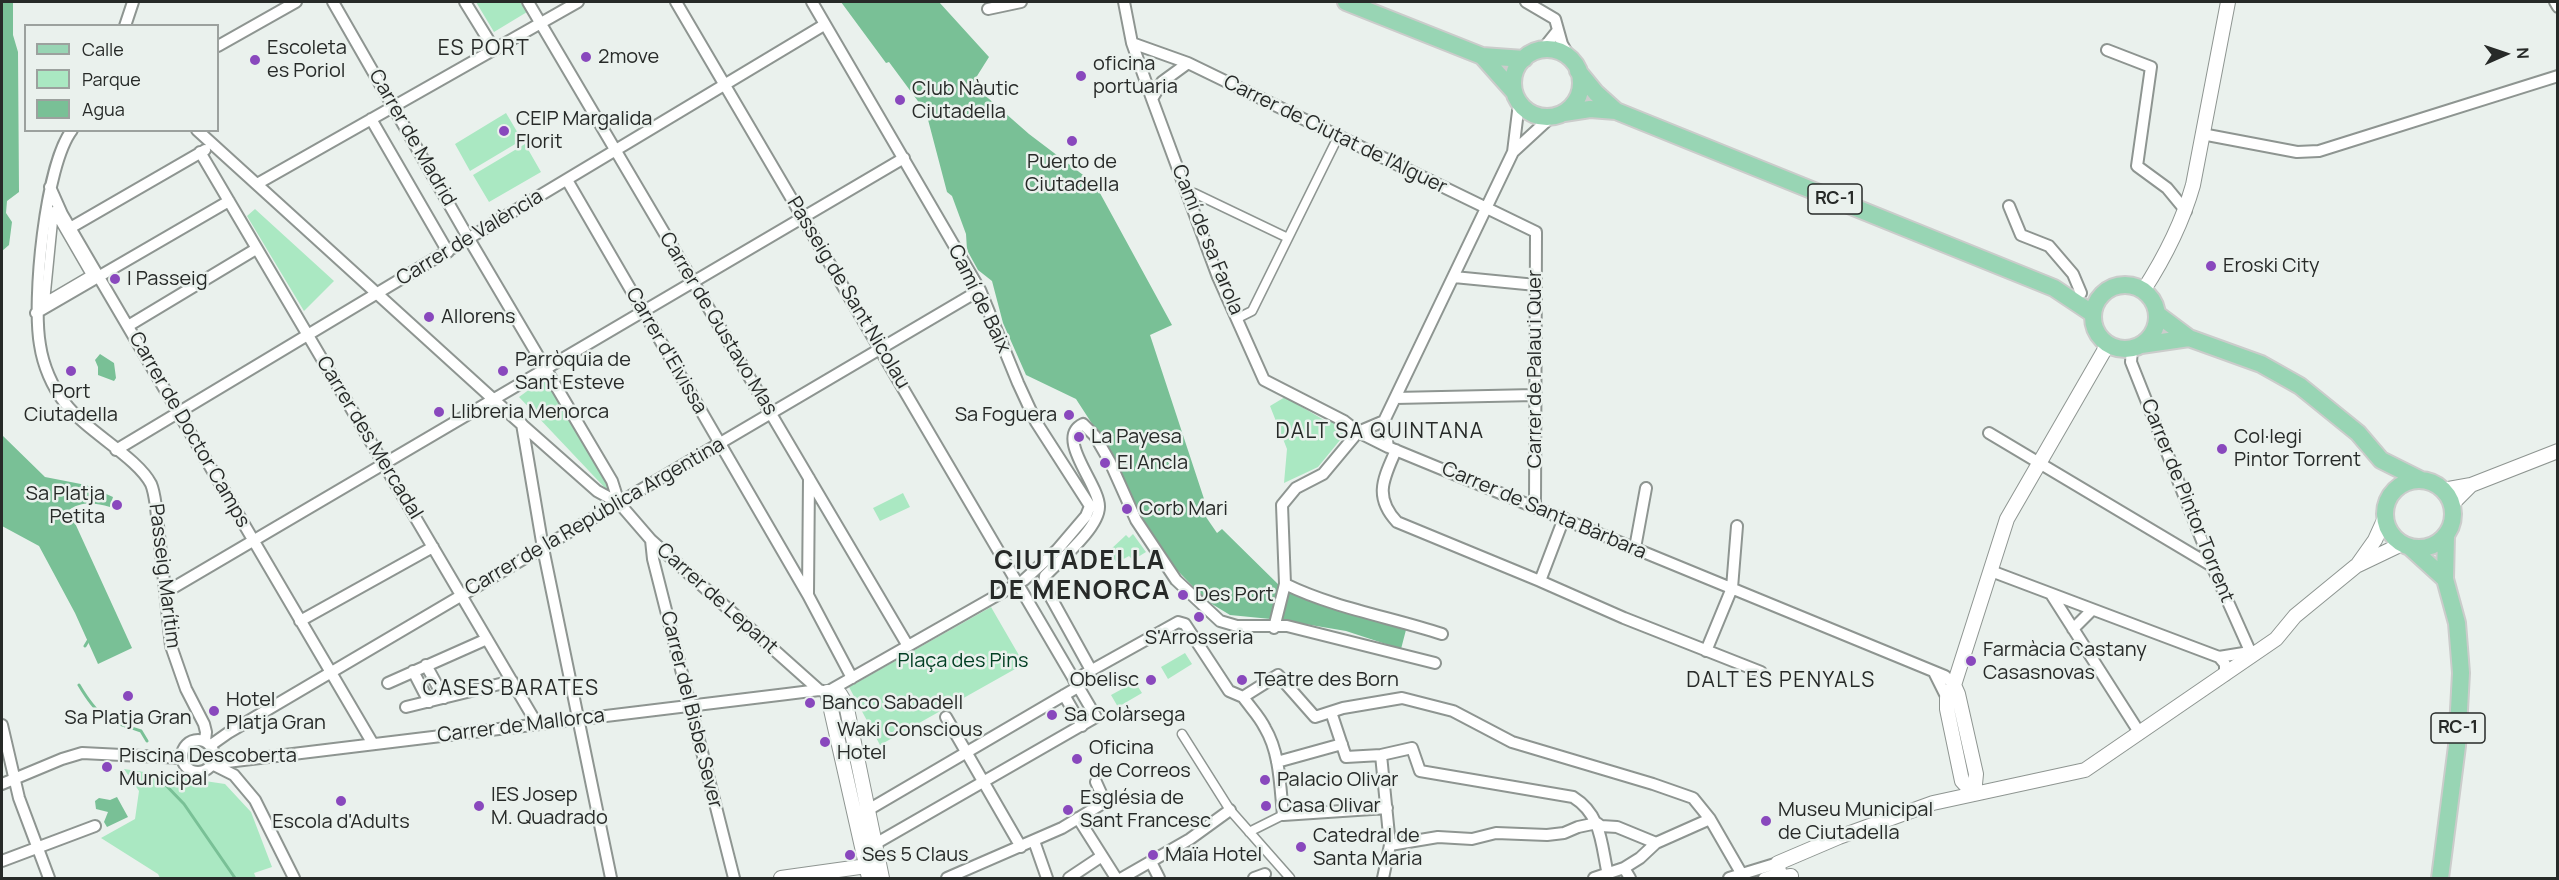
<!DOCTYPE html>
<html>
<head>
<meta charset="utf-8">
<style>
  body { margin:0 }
  #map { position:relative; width:2559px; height:880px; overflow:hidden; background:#eaf1ed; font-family:Manrope,sans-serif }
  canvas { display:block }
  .frame { position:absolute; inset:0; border:3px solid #272a28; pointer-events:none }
  .legend { position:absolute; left:24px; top:24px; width:195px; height:108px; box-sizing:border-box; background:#eaf1ed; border:2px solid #9ca19e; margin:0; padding:8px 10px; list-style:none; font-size:18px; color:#272a28 }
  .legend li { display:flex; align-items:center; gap:12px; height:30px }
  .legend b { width:30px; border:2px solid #9ca19e }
  .north { position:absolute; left:2475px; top:24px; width:60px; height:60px; -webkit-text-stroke:4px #eaf1ed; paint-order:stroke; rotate:87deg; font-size:16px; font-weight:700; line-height:24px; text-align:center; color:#272a28 }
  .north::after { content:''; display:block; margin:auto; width:21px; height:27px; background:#272a28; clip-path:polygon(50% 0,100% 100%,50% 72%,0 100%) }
</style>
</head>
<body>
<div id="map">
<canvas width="2559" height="880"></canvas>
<div class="frame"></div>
<ul class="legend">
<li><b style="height:8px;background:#98d5b4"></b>Calle</li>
<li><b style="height:16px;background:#aae8c2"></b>Parque</li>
<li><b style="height:16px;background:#79c096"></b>Agua</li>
</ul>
<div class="north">N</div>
</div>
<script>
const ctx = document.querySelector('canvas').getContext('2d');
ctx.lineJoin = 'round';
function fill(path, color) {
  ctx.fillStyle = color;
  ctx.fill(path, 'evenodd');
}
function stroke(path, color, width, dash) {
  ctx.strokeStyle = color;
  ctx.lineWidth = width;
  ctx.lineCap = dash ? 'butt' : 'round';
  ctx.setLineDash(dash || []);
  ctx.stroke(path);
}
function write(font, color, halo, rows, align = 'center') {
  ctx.font = font + ' Manrope,sans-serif';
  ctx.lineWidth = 5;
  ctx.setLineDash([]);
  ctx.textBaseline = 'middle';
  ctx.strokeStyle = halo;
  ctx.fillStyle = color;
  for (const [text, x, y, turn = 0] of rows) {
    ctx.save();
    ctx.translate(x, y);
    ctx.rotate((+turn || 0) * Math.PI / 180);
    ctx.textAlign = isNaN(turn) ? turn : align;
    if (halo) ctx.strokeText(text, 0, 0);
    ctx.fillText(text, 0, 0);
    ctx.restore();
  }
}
const green = new Path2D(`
  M476,2H520L527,12L494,32Z
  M506,113L522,140L470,171L455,144Z
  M525,144L541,172L489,202L473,175Z
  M255,209L334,281L304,311L247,216Z
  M545,378L610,486L606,489L519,397Z
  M1285,397L1324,420L1341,424L1345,434L1318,467L1284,483L1287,449L1270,406Z
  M903,493L910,507L880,521L873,508Z
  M1133,534L1146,552L1133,560L1129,556L1118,562V565L1109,551L1126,535L1129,538Z
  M991,607L1024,664L880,745L849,687Z
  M1185,653L1192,664L1168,679L1161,667Z
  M1135,682L1142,693L1118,707L1111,695Z
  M124,769L225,784L251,812L272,867L254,873L256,878H160L158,874L101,838L135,819L139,791Z`);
const water = new Path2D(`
  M2,2H13V35L18,52L19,192L7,201L6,213L12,222L9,245L2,251Z
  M841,2H939L989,57L972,84L1029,134L1095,184L1172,325L1150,335L1209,514L1206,517L1217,533L1222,529L1283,589L1407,626L1401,649L1346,631L1281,620L1230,615L1207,601L1174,567L1140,517L1111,453L1076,399L1026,375L1003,323L992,281L978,270L967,250L966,234L952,196L947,192L926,112L889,62L886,63Z
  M100,354L114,363L116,378L114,381L98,375V367L95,360Z
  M2,427V435L45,477L86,485L113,497L110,507C95,503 82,501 69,510L132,648L98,664L75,613L39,546L2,526Z
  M117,797L128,817L107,827L104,822L108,812L96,809L95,801L99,798L110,800Z`);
const stream = new Path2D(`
  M85,646L88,641
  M79,685C98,717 105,720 141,731L147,741
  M157,776L184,804L235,878`);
const pedestrian = new Path2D(`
  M1194,193L1288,238
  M54,211L91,275L45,302Z
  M1238,318L1252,311L1338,137
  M1182,734L1230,810L1290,878
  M1249,832L1283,815`);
const minor = new Path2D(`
  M333,2L469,239L612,481L619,503L651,540L819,690
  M465,2L494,49
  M528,2L908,646
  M676,2L1096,717L875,844
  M1124,2L1132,43L1152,99L1218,277L1264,380L1344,421L1358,432L1388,447L1945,676L1954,685
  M1526,2L1555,19L1562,44L1570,58
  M2555,2L2558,7
  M988,9L1021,2
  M125,26L133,2
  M1132,43L1188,63L1536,232L1535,505
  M218,46L296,2
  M1542,50L1558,30
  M2107,50L2151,67L2137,166L2167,188L2186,211
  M1152,99L1162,82L1188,63
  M371,119L448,252
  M72,130C45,165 32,301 40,345C43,365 52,387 65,403C87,432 137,457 151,484C154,491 155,500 156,507L171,646L186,689L204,724L206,732L205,741
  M197,130L493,399L597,491L619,503
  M2202,134L2297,152L2319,151L2558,76
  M200,152L537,724
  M1513,152L1551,117
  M567,180L808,595L852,678
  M257,184L578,2
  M50,187L62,214L90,262L373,744
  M2009,206L2021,235L2049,246L2073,274L2081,293
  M70,228L205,150
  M1454,277L1536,285
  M36,313L229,201
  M128,326L256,249
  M2132,349L2131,362L2212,566L2250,651
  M1395,398L1535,395
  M1384,421L1513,152L1519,103
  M1384,421L1388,447
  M522,424L543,548L611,878
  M1989,433L2212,566
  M116,450L824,25
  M1396,450C1384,478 1373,496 1397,522L1540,581L1564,518
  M651,540L653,559L734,878
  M1635,548L1646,488
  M1991,571L2219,657L2225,664V675
  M1540,581L1624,618L1761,672
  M1285,584C1334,608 1390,617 1442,634
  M166,592L904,158
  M808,594L809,478
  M2051,594L2139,732
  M300,621L433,547
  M1274,628L1285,584L1282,505L1296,488L1323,474L1358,432L1384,421
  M2073,629L2092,610
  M1706,651L1732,588L1737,526
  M2219,657L2256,651
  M426,665L444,698
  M1091,670L1044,585L1045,576C1059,561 1099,528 1099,507C1100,485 1054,438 1083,424L1095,436L1110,462L1136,520L1176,580L1220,621L1237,626H1287L1435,663
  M413,671L429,702
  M1934,672L1947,698
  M1074,680L1178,622L1185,624L1229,691L1243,697L1278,675L1315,717L1343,708L1402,698L1453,711L1512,742L1653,784L1693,798L1710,819L1744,878
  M388,683L487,639
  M1064,695L1082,726
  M1243,697C1250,707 1260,717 1265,728C1280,753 1280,786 1283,815L1387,808
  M406,707L512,681
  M1331,712L1346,757L1381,755L1412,748L1420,771L1573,797C1602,815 1601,844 1608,875
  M946,717L1021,847
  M2,725L19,798L49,878
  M182 756a16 16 0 1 1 32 0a16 16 0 1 1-32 0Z
  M211,745L228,733L980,290
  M1381,755L1390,845L1383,878
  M214,757L227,762L787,694L819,690L827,692L1024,580L1057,550L1086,516L1090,506L1036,422L1018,383L980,290L812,2
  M1277,762L1342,744
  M212,764L234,775L255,800L294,878
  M2,784L62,759L82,753L182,758
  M868,810L1078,687
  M1078,818L1116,878
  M1034,841L1047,878
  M1390,845L1438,837L1472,839L1496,833L1547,835L1564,833L1578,827L1597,823L1601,826L1617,827L1656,843
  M2,861L95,826
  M1151,862L1159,878
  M1624,868L1630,878
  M947,878L1062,828L1105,802L1096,782
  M1069,878L1102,856
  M1122,878L1190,839L1230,810
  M1254,878L1265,874
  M1594,878L1624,868L1640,858L1656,843L1710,819
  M1729,878L1778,863
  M1764,878L1779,873`);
const tertiary = new Path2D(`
  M2143,291C2165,257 2182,224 2193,185L2228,2
  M2443,490L2471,485L2558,451
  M2452,504L2471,485
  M2358,564L2375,540L2385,518
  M1954,685L1958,694L1976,774L1974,794
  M1974,794L1962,781L1947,709V698L1954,685L2007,519L2108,344
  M1791,876L1784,877L1779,873L1778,863L1839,837L1933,803L2085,770L2276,639L2295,616L2356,566L2402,544
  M781,878L874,865
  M869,878L827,692L840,694L846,704L882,878`);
const primary = new Path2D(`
  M1346,2L1482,56L1524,59
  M1513 83a34 34 0 1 1 68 0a34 34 0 1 1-68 0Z
  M1482,56L1514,92
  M1578,71L1596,93L1616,111
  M1564,113L1590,109L1616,111L2054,288L2093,314
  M2093 317a32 32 0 1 1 64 0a32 32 0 1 1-64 0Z
  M2157,314L2189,338L2261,364L2300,386L2358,433L2381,460L2421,480
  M2141,345L2189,338
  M2385 514a34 34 0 1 1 68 0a34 34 0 1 1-68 0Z
  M2411,548L2445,579
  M2440,878L2457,746L2461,673L2457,623L2445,579L2446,535`);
const markers = [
  [586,57,6,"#8948bd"],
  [255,60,6,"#8948bd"],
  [1081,76,6,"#8948bd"],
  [900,100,6,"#8948bd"],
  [504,131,6,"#8948bd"],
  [1072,141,6,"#8948bd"],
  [2211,266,6,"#8948bd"],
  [115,279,6,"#8948bd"],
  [429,317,6,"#8948bd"],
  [71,371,6,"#8948bd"],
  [503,371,6,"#8948bd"],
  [439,412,6,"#8948bd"],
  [1069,415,6,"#8948bd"],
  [1079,437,6,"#8948bd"],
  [2222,449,6,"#8948bd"],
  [1105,463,6,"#8948bd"],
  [117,505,6,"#8948bd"],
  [1127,509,6,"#8948bd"],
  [1183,595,6,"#8948bd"],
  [1199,617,6,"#8948bd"],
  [1971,661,6,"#8948bd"],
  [1151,680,6,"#8948bd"],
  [1242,680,6,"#8948bd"],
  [128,696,6,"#8948bd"],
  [810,703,6,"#8948bd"],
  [214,711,6,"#8948bd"],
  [1052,715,6,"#8948bd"],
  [825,742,6,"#8948bd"],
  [1077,759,6,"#8948bd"],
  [107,767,6,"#8948bd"],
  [1265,780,6,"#8948bd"],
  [341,801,6,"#8948bd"],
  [479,806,6,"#8948bd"],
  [1266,806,6,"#8948bd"],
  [1068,810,6,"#8948bd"],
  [1766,821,6,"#8948bd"],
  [1301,847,6,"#8948bd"],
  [850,855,6,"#8948bd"],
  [1153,855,6,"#8948bd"]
];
const shields = [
  [1835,199,54],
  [2458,728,54]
];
const shieldNames = [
  ["RC-1",1835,199],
  ["RC-1",2458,728]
];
const poiNames = [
  ["Escoleta",267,48],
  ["es Poriol",267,71],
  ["2move",598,57],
  ["oficina",1093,64],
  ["portuaria",1093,87],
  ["Club Nàutic",912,89],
  ["Ciutadella",912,112],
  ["CEIP Margalida",516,119],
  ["Florit",516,142],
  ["Puerto de",1072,162,"center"],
  ["Ciutadella",1072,185,"center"],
  ["Eroski City",2223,266],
  ["l Passeig",127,279],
  ["Allorens",441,317],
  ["Parròquia de",515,360],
  ["Sant Esteve",515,383],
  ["Port",71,392,"center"],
  ["Ciutadella",71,415,"center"],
  ["Llibreria Menorca",451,412],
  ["Sa Foguera",1057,415,"right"],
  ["La Payesa",1091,437],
  ["Col·legi",2234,437],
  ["Pintor Torrent",2234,460],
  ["El Ancla",1117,463],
  ["Sa Platja",105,494,"right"],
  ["Petita",105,517,"right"],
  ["Corb Mari",1139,509],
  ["Des Port",1195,595],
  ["S'Arrosseria",1199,638,"center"],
  ["Farmàcia Castany",1983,650],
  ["Casasnovas",1983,673],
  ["Obelisc",1139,680,"right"],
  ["Teatre des Born",1254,680],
  ["Hotel",226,700],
  ["Platja Gran",226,723],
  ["Banco Sabadell",822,703],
  ["Sa Colàrsega",1064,715],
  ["Sa Platja Gran",128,718,"center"],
  ["Waki Conscious",837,730],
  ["Hotel",837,753],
  ["Oficina",1089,748],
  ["de Correos",1089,771],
  ["Piscina Descoberta",119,756],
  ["Municipal",119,779],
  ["Palacio Olivar",1277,780],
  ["IES Josep",491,795],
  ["M. Quadrado",491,818],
  ["Església de",1080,798],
  ["Sant Francesc",1080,821],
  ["Casa Olivar",1278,806],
  ["Museu Municipal",1778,810],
  ["de Ciutadella",1778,833],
  ["Escola d'Adults",341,822,"center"],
  ["Catedral de",1313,836],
  ["Santa Maria",1313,859],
  ["Ses 5 Claus",862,855],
  ["Maïa Hotel",1165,855]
];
const streetNames = [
  ["Carrer de Ciutat de l'Alguer",1335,135,26],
  ["Carrer de Madrid",412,138,60],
  ["Carrer de València",470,238,-31],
  ["Camí de sa Farola",1207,240,68],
  ["Passeig de Sant Nicolau",848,293,59],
  ["Camí de Baix",979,299,64],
  ["Carrer de Gustavo Mas",718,324,59],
  ["Carrer d'Eivissa",666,351,60],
  ["Carrer de Palau i Quer",1535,369,-90],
  ["Carrer de Doctor Camps",189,430,60],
  ["Carrer des Mercadal",369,438,59],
  ["Carrer de Pintor Torrent",2187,501,68],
  ["Carrer de Santa Bàrbara",1544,511,23],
  ["Carrer de la República Argentina",595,517,-30],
  ["Passeig Marítim",164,576,83],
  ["Carrer de Lepant",717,599,42],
  ["Carrer del Bisbe Sever",691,710,76],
  ["Carrer de Mallorca",521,726,-7]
];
const parkNames = [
  ["Plaça des Pins",963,661]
];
const neighbourhoodNames = [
  ["ES PORT",484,49],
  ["DALT SA QUINTANA",1380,432],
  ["DALT ES PENYALS",1781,681],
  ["CASES BARATES",511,689]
];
const districtNames = [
  ["CIUTADELLA",1080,562],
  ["DE MENORCA",1080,592]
];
fill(green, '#aae8c2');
fill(water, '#79c096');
stroke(stream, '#79c096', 3);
stroke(pedestrian, '#8e9591', 11);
stroke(minor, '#8e9591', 14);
stroke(tertiary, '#8e9591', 16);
stroke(primary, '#cbcccb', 20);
stroke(pedestrian, '#fff', 8);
stroke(minor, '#fff', 10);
stroke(tertiary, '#fff', 14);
stroke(primary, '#98d5b4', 16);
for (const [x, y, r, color] of markers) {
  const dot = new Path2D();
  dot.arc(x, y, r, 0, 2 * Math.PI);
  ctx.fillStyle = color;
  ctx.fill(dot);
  stroke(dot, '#eaf1ed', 2);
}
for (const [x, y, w] of shields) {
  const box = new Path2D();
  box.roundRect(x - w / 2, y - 15, w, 30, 4.5);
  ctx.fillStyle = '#eaf1ed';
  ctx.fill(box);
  stroke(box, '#272a28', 1.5);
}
write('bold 18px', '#272a28', null, shieldNames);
write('20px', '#272a28', '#eaf1ed', poiNames, 'left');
write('20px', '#272a28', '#eaf1ed', streetNames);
write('20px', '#003d22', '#eaf1ed', parkNames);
ctx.letterSpacing = '1.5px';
write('21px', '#272a28', '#eaf1ed', neighbourhoodNames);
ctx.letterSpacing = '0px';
ctx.letterSpacing = '1.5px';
write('bold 26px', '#272a28', '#eaf1ed', districtNames);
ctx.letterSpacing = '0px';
</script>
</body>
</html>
